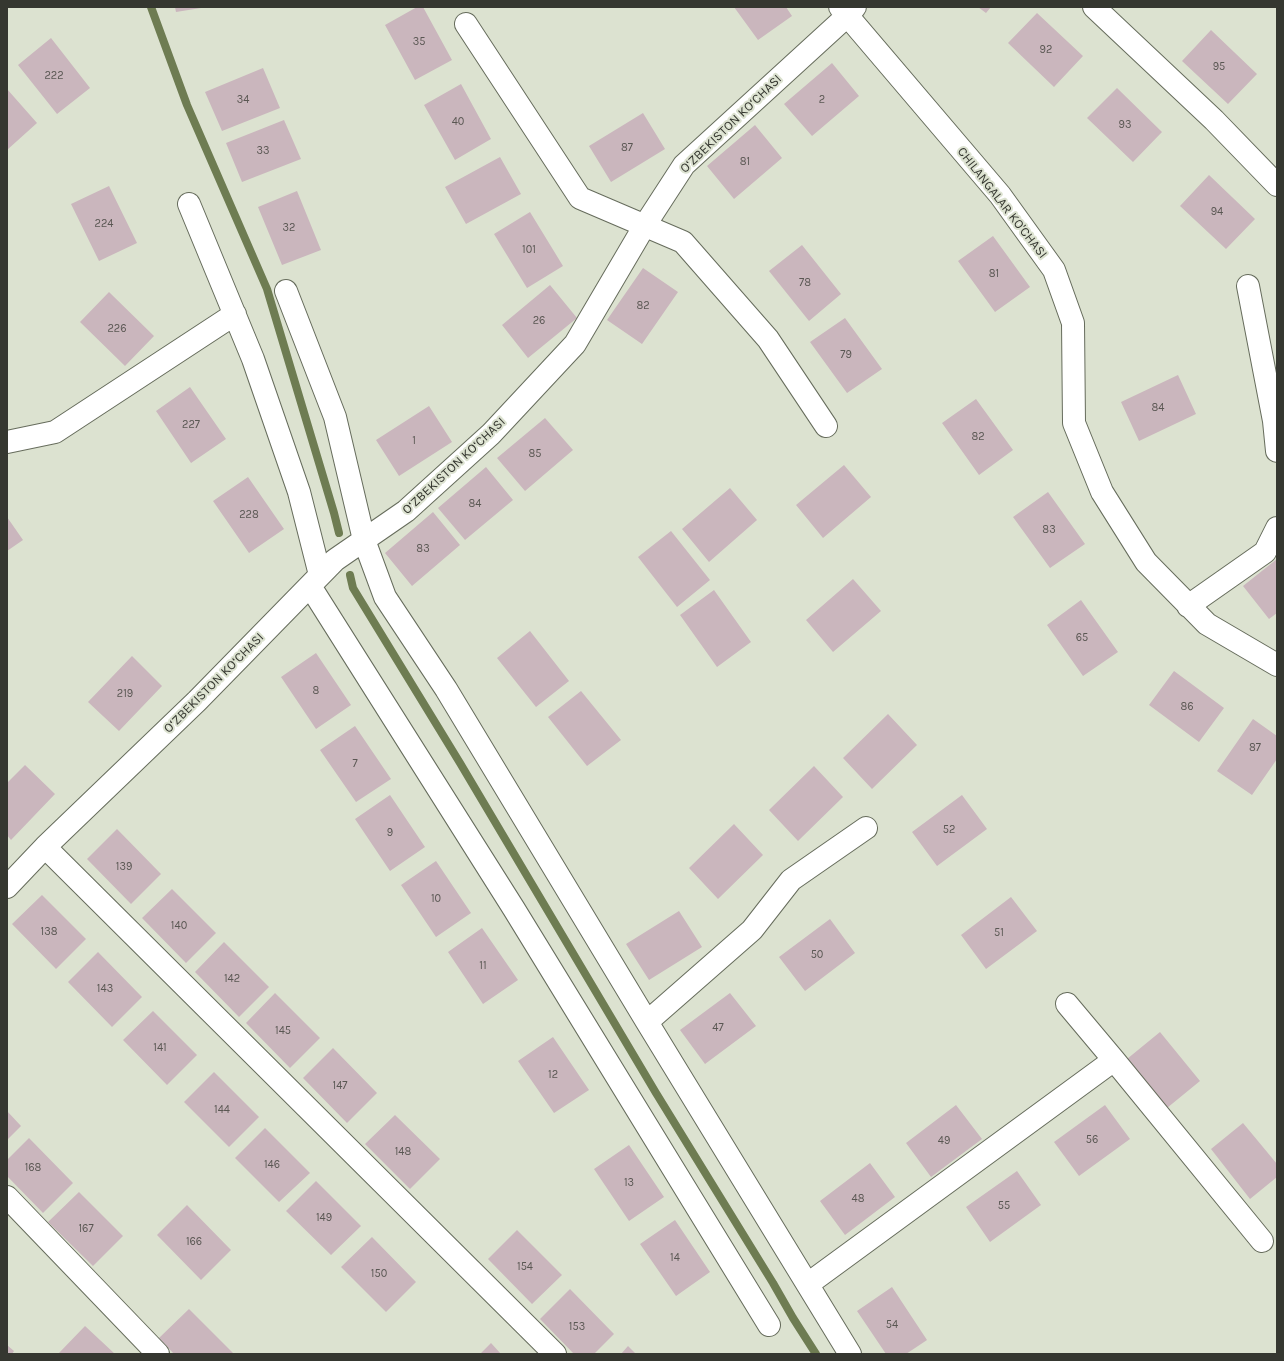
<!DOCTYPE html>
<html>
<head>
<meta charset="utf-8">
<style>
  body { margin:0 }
  #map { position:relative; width:1284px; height:1361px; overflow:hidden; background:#dce2d0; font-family:Karla,sans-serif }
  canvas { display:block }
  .frame { position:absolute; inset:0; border:8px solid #353730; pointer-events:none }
</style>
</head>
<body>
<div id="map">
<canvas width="1284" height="1361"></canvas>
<div class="frame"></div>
</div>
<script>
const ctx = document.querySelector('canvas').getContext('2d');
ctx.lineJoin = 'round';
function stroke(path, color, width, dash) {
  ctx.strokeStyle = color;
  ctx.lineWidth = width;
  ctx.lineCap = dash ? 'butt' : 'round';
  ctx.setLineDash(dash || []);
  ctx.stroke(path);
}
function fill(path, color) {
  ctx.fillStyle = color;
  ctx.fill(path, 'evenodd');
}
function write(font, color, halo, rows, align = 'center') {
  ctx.font = font + ' Karla,sans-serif';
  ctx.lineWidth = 4;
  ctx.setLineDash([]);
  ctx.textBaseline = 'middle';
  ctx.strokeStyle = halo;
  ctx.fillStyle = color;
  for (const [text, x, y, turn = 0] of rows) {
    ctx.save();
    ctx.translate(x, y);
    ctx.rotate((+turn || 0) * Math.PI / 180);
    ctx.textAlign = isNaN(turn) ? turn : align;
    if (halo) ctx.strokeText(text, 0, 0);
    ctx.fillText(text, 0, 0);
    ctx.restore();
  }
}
const stream = new Path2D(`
  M151,7L187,105L267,289L334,513L339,533
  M350,575L353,588L460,763L656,1093L773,1283L793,1318L816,1354`);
const building = new Path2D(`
  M175,7H201V8L176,12Z
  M417,7H423L452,60L415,80L385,25Z
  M734,7H786L792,16L758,40Z
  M978,7H991L986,13Z
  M1037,13L1083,56L1054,87L1008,43Z
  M1211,30L1257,74L1228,104L1182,61Z
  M51,38L90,88L57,114L18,65Z
  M832,63L859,96L812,136L784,104Z
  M263,68L280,108L222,131L205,92Z
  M461,84L491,139L455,160L424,105Z
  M1117,88L1162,132L1133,162L1087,118Z
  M7,89L37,123L7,150Z
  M643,113L665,149L611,182L589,146Z
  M284,120L301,159L242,182L226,143Z
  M755,125L782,158L734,199L707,166Z
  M500,157L521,194L466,224L445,187Z
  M1209,175L1255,219L1226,249L1180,206Z
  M109,186L137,243L99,261L71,204Z
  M297,191L321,250L282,265L258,207Z
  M530,212L563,266L527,288L494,234Z
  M993,236L1030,287L995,312L958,261Z
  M802,245L841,294L809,321L769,271Z
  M643,268L678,292L642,344L607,320Z
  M550,285L577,318L528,358L502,325Z
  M109,292L154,336L125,366L80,322Z
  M845,318L882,369L847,393L810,342Z
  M1178,375L1196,414L1139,441L1121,402Z
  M190,387L226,439L191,463L156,411Z
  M976,399L1013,450L979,475L942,423Z
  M429,406L452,442L399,476L376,440Z
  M545,418L573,450L525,491L497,458Z
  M844,465L871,497L823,538L796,505Z
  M486,467L513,500L465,540L438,508Z
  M248,477L284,529L249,553L213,501Z
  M730,488L757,520L709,562L682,529Z
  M1048,492L1085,544L1050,568L1013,517Z
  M433,512L460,545L412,586L385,553Z
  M7,517L23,540L7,551Z
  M671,531L710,580L677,607L638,557Z
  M1277,559V613L1269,619L1243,586Z
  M853,579L881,611L833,652L806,620Z
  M714,590L751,642L717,667L680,615Z
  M1081,600L1118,652L1083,676L1047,625Z
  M530,631L569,681L536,707L497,658Z
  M316,653L351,705L316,729L281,677Z
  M132,656L162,686L119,731L88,702Z
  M1174,671L1224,708L1199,742L1149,705Z
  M581,691L621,740L587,766L548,717Z
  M888,714L917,745L872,789L843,758Z
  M1253,719L1277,736V759L1252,795L1217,771Z
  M355,726L391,779L356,802L320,750Z
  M25,765L55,794L11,840L7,835V783Z
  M814,766L843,797L798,841L769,810Z
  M390,795L425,847L390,871L355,819Z
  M962,795L987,829L937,866L912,832Z
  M734,824L763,855L718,899L689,868Z
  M117,829L161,874L131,904L87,859Z
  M436,861L471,913L436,937L401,885Z
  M172,889L216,933L186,963L142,918Z
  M42,895L86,939L56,969L12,924Z
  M1011,897L1037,931L986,969L961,935Z
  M679,911L702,947L649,980L626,944Z
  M830,919L855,953L805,991L779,957Z
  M482,928L518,980L483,1004L448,952Z
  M224,942L269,987L239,1017L195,972Z
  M98,952L142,997L112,1027L68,982Z
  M275,993L320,1038L290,1068L246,1023Z
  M730,993L756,1026L705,1064L680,1030Z
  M153,1011L197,1055L167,1085L123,1040Z
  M1160,1032L1200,1081L1167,1108L1127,1059Z
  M553,1037L589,1090L554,1113L518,1061Z
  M333,1048L377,1093L347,1123L303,1078Z
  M214,1072L259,1117L229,1147L184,1102Z
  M956,1105L982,1139L931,1177L906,1143Z
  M1105,1105L1130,1139L1079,1176L1054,1142Z
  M7,1111L21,1126L7,1140Z
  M395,1115L440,1159L410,1189L365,1144Z
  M1243,1123L1277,1164V1177L1250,1199L1211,1149Z
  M265,1128L310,1173L279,1202L235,1158Z
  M29,1138L73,1183L43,1213L7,1176V1160Z
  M629,1145L664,1197L629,1221L594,1169Z
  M870,1163L895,1197L845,1235L820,1201Z
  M1017,1171L1041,1205L990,1242L966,1207Z
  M316,1181L361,1226L331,1255L286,1211Z
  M79,1192L123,1236L93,1266L48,1222Z
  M187,1205L231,1250L201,1280L157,1235Z
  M675,1220L710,1272L676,1296L640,1244Z
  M517,1230L562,1275L532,1304L488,1259Z
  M372,1237L416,1282L386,1312L341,1267Z
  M892,1287L927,1340L906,1354H886L857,1311Z
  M570,1289L614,1334L594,1354H574L540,1319Z
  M189,1309L234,1354H174L159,1338Z
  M85,1326L115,1354H58Z
  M491,1343L501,1354H480Z
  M7,1345L14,1351L12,1354H7Z
  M628,1346L636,1354H621Z`);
const street = new Path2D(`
  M840,7L1000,195L1054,270L1073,323L1074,423L1102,492L1146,562L1207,624L1277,665
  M1094,7L1214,120L1277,185
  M466,24L580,198L683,242L768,339L826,426
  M189,204L253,359L299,492L320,575
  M1248,286L1274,421L1277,451
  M286,291L335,417L364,540L385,597L446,689L647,1022L850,1354
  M7,442L55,432L235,314
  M310,586L514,909L769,1325
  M1188,606L1265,552L1277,528
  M45,847L555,1354
  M7,887L45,847L197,701L335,560L406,511L491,434L575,344L645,225L684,165L847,16L855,7
  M1067,1004L1114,1060L1262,1241
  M647,1022L752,930L791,880L866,828
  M7,1197L158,1354
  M808,1284L1114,1060`);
const numberNames = [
  ["35",419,42],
  ["92",1046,50],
  ["95",1219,67],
  ["222",54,76],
  ["34",243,100],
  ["2",822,100],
  ["40",458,122],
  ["93",1125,125],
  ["87",627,148],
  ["33",263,151],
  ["81",745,162],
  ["94",1217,212],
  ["224",104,224],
  ["32",289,228],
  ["101",529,250],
  ["81",994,274],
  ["78",805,283],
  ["82",643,306],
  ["26",539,321],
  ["226",117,329],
  ["79",846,355],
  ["84",1158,408],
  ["227",191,425],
  ["82",978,437],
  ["1",414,441],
  ["85",535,454],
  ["84",475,504],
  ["228",249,515],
  ["83",1049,530],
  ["83",423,549],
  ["65",1082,638],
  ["8",316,691],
  ["219",125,694],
  ["86",1187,707],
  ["87",1255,748],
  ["7",355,764],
  ["52",949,830],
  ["9",390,833],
  ["139",124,867],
  ["10",436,899],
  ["140",179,926],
  ["138",49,932],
  ["51",999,933],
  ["50",817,955],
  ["11",483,966],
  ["142",232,979],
  ["143",105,989],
  ["47",718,1028],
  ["145",283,1031],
  ["141",160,1048],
  ["12",553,1075],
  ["147",340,1086],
  ["144",222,1110],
  ["56",1092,1140],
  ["49",944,1141],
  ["148",403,1152],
  ["146",272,1165],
  ["168",33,1168],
  ["13",629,1183],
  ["48",858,1199],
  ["55",1004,1206],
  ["149",324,1218],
  ["167",86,1229],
  ["166",194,1242],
  ["14",675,1258],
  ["154",525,1267],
  ["150",379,1274],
  ["54",892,1325],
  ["153",577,1327]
];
const streetNames = [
  ["O‘ZBEKISTON KO‘CHASI",731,124,-44],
  ["CHILANGALAR KO'CHASI",1002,203,52],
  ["O‘ZBEKISTON KO‘CHASI",454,466,-43],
  ["O‘ZBEKISTON KO‘CHASI",214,683,-45]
];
stroke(stream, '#6e7c52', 8);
fill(building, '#cab6bd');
stroke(street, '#666c5c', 24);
stroke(street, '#fff', 22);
write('11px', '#5a5753', null, numberNames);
write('13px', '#353730', '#dce2d0', streetNames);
</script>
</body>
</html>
